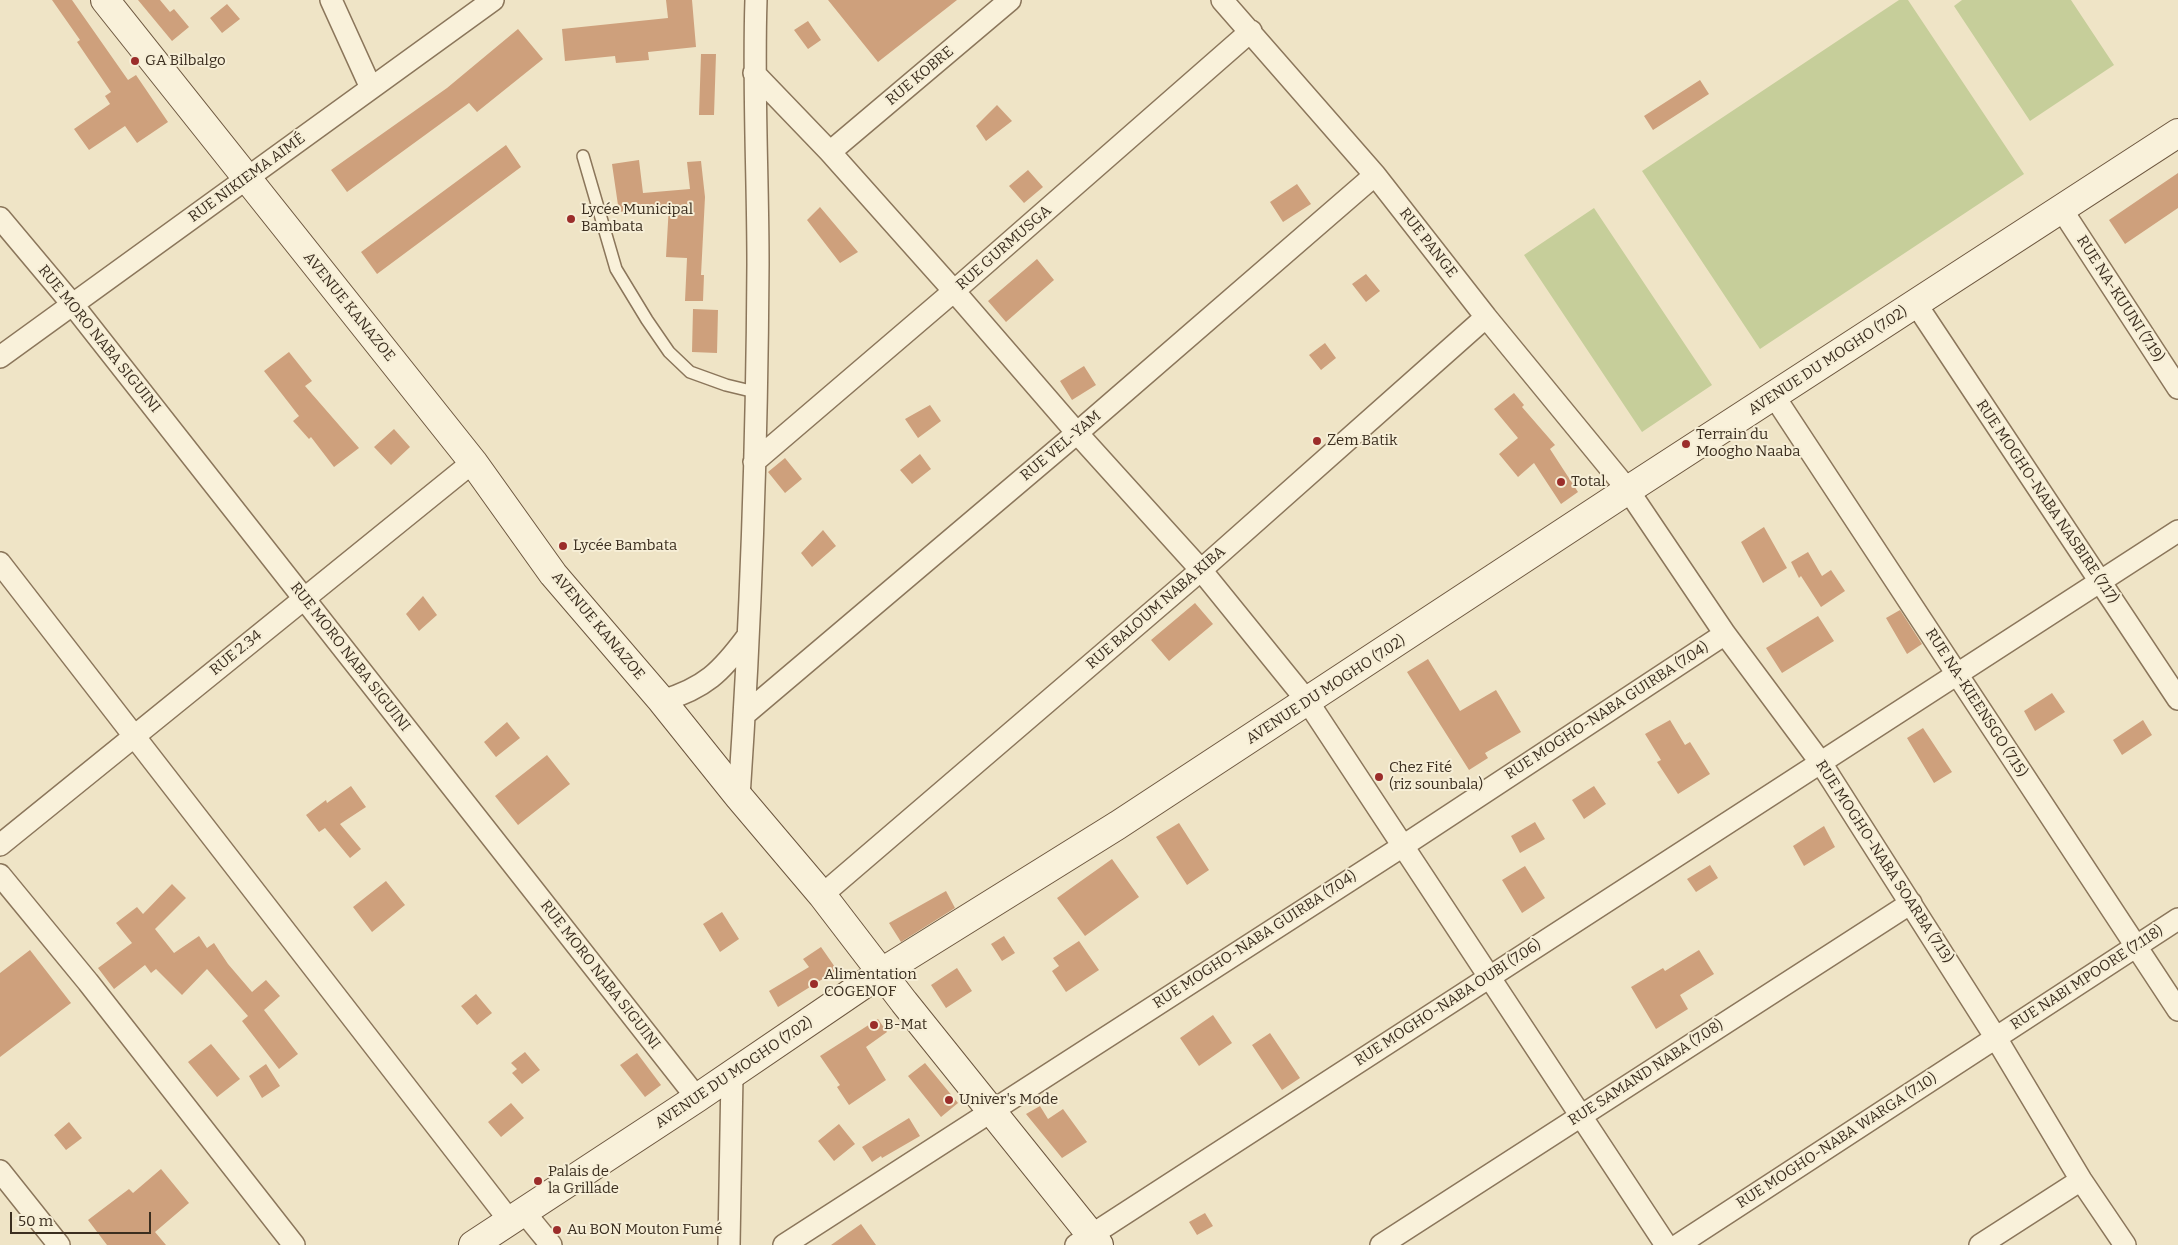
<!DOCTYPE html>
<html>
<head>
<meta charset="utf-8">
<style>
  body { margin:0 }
  #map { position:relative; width:2178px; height:1245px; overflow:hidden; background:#efe4c6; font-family:Bitter,serif }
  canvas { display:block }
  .scale { position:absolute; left:10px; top:1212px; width:141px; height:22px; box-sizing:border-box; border:2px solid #3b2e1f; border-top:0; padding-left:6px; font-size:15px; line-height:18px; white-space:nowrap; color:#3b2e1f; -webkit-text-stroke:4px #f6eed6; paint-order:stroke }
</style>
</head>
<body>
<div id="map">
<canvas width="2178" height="1245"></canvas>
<div class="scale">50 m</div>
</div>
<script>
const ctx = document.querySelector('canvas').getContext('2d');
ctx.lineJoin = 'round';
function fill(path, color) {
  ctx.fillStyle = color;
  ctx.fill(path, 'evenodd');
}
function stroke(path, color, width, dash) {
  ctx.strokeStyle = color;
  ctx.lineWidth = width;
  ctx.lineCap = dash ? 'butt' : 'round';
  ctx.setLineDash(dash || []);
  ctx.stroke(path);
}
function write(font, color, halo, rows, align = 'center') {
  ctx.font = font + ' Bitter,serif';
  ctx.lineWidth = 4;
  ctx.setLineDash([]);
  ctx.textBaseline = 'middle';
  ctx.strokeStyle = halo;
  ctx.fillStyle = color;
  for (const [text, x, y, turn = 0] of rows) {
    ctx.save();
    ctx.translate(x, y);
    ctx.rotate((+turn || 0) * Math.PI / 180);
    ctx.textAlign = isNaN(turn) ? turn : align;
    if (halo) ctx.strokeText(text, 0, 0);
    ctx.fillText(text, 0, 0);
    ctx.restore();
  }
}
const green = new Path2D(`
  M1899,0H1908L2024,174L1760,349L1642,171Z
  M1962,0H2071L2114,65L2030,121L1954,6Z
  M1594,208L1712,385L1642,432L1524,255Z`);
const building = new Path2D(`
  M52,0H72L128,80L136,75L168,122L137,143L125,126L89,150L74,129L110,104L105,96L111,92L77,42L80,40Z
  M138,0H160L170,12L174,9L189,27L172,41Z
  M666,0H692L696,47L648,52L649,60L616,63L615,56L565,61L562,29L668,18Z
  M828,0H957L878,62Z
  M227,4L240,19L222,33L210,18Z
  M808,21L821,40L808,49L794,30Z
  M518,29L543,59L477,112L469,103L347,192L331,170L447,88Z
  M701,54H716L714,115H699Z
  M1700,80L1709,94L1653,130L1644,116Z
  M997,105L1012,121L986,141L976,126Z
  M506,145L521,167L377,274L361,252Z
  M639,160L643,193L690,189L687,162L701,161L705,197L701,275H704L703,301H685L687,258L666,257L669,205L619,212L612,164Z
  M1028,170L1043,187L1024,203L1009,186Z
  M2178,173V208L2125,244L2109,220Z
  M1297,184L1311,204L1283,222L1270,202Z
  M820,207L858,252L840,263L807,220Z
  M1037,259L1054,280L1006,322L988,301Z
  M1366,274L1380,291L1366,302L1352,284Z
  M693,309L718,310L717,353L692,352Z
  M1325,343L1336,358L1321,370L1309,355Z
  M289,352L312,381L305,386L359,448L334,467L311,437L309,439L293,421L299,416L264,371Z
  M1084,366L1096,385L1072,400L1060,381Z
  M1514,393L1524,405L1522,407L1555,445L1550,449L1578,492L1561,504L1534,463L1518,477L1499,454L1518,438L1494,409Z
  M930,405L941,421L918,438L905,419Z
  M394,429L410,447L391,465L374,447Z
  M920,454L931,469L912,484L900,470Z
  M785,458L802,479L785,493L768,472Z
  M1764,527L1787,568L1763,583L1741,542Z
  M823,530L836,546L812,567L801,553Z
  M1808,552L1822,576L1831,570L1845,591L1821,607L1801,576L1799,578L1791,562Z
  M423,596L437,615L419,631L406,614Z
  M1195,603L1213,624L1169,661L1151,640Z
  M1900,610L1922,644L1907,654L1886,618Z
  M1818,616L1834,641L1782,673L1766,648Z
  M1428,659L1460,711L1496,690L1521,732L1485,753L1488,758L1469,770L1407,672Z
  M2052,693L2065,712L2035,731L2024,711Z
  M1670,720L1685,745L1690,742L1710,774L1678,794L1657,762L1661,760L1645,734Z
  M2143,720L2152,735L2122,755L2113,740Z
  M507,722L520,738L496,757L484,742Z
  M1923,728L1952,772L1934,783L1907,738Z
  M547,755L570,784L518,825L495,796Z
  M351,786L366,807L340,824L361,849L350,858L325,828L319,832L306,815L326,800L327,803Z
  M1594,786L1606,804L1584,819L1572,800Z
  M1535,822L1545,839L1520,853L1511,836Z
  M1179,823L1209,870L1187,885L1156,837Z
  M1824,826L1835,847L1804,866L1793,846Z
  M1112,859L1139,897L1085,936L1057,898Z
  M1710,865L1718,878L1696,892L1687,879Z
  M1525,866L1545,898L1522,913L1502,880Z
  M386,881L405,905L372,932L353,907Z
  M172,884L186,898L155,929L174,953L199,936L207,948L214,943L228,964L252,992L266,980L280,996L264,1010L298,1054L279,1069L242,1021L248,1016L207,969L182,995L156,969L151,973L145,965L114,989L98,968L132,943L116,923L137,907L143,914Z
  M946,891L955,908L901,942L889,923Z
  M722,912L739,939L720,952L703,924Z
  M1004,936L1015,953L1002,961L991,944Z
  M1079,941L1099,970L1066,992L1052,971L1059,966L1053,958Z
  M821,947L837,970L778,1007L769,991L809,967L803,959Z
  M30,950L71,1003L0,1057V973Z
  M1699,950L1714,974L1680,995L1688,1009L1656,1029L1631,987L1663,968L1665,971Z
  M957,968L972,991L946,1008L931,985Z
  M476,994L492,1013L477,1025L461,1006Z
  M1213,1015L1232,1043L1199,1066L1180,1038Z
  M878,1019L887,1032L866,1047L886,1080L849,1105L837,1087L840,1085L820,1056Z
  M1270,1033L1300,1078L1282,1090L1252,1045Z
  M211,1044L240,1079L217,1097L188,1062Z
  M525,1052L540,1070L522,1084L512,1073L517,1069L511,1063Z
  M637,1053L661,1085L645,1097L620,1065Z
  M925,1063L958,1103L941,1117L908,1076Z
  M266,1064L280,1086L262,1098L249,1076Z
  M511,1103L524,1118L501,1137L488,1122Z
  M1040,1106L1048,1119L1063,1109L1087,1142L1062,1158L1026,1114Z
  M909,1118L920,1136L882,1158L881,1156L872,1162L862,1147Z
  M69,1122L82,1138L66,1150L54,1135Z
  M839,1124L855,1144L834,1161L818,1141Z
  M161,1169L189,1203L155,1232L166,1245H107L88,1220L129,1189L133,1193Z
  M1205,1213L1213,1226L1197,1235L1189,1222Z
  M861,1224L876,1245H831Z`);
const lane = new Path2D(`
  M583,156L616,269L647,320L669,352L690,372L726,385L755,392`);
const street = new Path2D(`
  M331,0L371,88
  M1222,0L1375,175L1486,317L1628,490L1725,634L1821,763L1996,1038L2081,1180L2125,1245
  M754,73L830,152L954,291L1077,433L1201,570L1308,702L1666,1245
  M830,152L1010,0
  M2062,210L2178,388
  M0,218L73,305L697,1098
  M1916,304L2178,699
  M0,357L493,0
  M1774,396L2178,1010
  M754,462L954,291L1251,31
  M0,563L510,1221
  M662,701C705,688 721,672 747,637
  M744,715L1077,433L1375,175
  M739,797C751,620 757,442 758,264C758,176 753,88 756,0
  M0,845L473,462
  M0,875L88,982L294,1245
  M822,895L1201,570L1486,317
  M0,1171L59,1245
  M524,1212L551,1245
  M729,1245L732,1075
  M784,1245L1403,846L1725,634
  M1076,1245L2178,531
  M1381,1245L1911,903
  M1678,1245L2178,919
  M1980,1245L2081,1180`);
const secondary = new Path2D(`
  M105,0L473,462L553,574L662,701L739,797L822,895L904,1002L1099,1245
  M473,1245L697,1098L882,972L1118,825L1628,490L2178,133`);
const markers = [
  [135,61,5,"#9b2d2a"],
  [571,219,5,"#9b2d2a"],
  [1317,441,5,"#9b2d2a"],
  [1686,444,5,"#9b2d2a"],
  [1561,482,5,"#9b2d2a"],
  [563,546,5,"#9b2d2a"],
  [1379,777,5,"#9b2d2a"],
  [814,984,5,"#9b2d2a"],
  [874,1025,5,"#9b2d2a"],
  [949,1100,5,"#9b2d2a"],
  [538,1181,5,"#9b2d2a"],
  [557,1230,5,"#9b2d2a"]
];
const poiNames = [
  ["GA Bilbalgo",145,61],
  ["Lycée Municipal",581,210],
  ["Bambata",581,227],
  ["Terrain du",1696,435],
  ["Moogho Naaba",1696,452],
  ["Zem Batik",1327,441],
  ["Total",1571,482],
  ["Lycée Bambata",573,546],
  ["Chez Fité",1389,768],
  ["(riz sounbala)",1389,785],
  ["Alimentation",824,975],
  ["COGENOF",824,992],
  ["B-Mat",884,1025],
  ["Univer's Mode",959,1100],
  ["Palais de",548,1172],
  ["la Grillade",548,1189],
  ["Au BON Mouton Fumé",567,1230]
];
const streetNames = [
  ["RUE KOBRE",920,76,-40],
  ["RUE NIKIEMA AIMÉ",247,178,-36],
  ["RUE PANGE",1428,243,52],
  ["RUE GURMUSGA",1004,248,-41],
  ["RUE NA-KUUNI (7.19)",2120,299,57],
  ["AVENUE KANAZOE",349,307,51],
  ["RUE MORO NABA SIGUINI",99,339,51],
  ["AVENUE DU MOGHO (7.02)",1828,361,-33],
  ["RUE VEL-YAM",1061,446,-40],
  ["RUE MOGHO-NABA NASBIRE (7.17)",2047,502,56],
  ["RUE BALOUM NABA KIBA",1156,608,-41],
  ["AVENUE KANAZOE",598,626,50],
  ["RUE 2.34",236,653,-39],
  ["RUE MORO NABA SIGUINI",350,657,52],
  ["AVENUE DU MOGHO (7.02)",1326,690,-33],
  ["RUE NA-KIEENSGO (7.15)",1976,703,57],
  ["RUE MOGHO-NABA GUIRBA (7.04)",1607,711,-33],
  ["RUE MOGHO-NABA SOARBA (7.13)",1884,862,57],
  ["RUE MOGHO-NABA GUIRBA (7.04)",1255,940,-33],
  ["RUE MORO NABA SIGUINI",600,975,52],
  ["RUE NABI MPOORE (7.118)",2087,978,-33],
  ["RUE MOGHO-NABA OUBI (7.06)",1448,1003,-33],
  ["AVENUE DU MOGHO (7.02)",734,1073,-34],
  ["RUE SAMAND NABA (7.08)",1646,1073,-33],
  ["RUE MOGHO-NABA WARGA (7.10)",1837,1141,-33]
];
fill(green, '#c6ce9a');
fill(building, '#cea07c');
stroke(lane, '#8b765b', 14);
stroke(street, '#8b765b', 24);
stroke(secondary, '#6d573f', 30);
stroke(lane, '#f9f1da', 11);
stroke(street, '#f9f1da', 21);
stroke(secondary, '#f9f1da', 28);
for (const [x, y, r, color] of markers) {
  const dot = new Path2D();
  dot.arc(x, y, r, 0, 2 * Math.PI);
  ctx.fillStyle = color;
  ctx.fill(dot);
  stroke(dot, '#f6eed6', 2);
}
write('15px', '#3b2e1f', '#f6eed6', poiNames, 'left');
write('15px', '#3b2e1f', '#f6eed6', streetNames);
</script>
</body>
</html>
